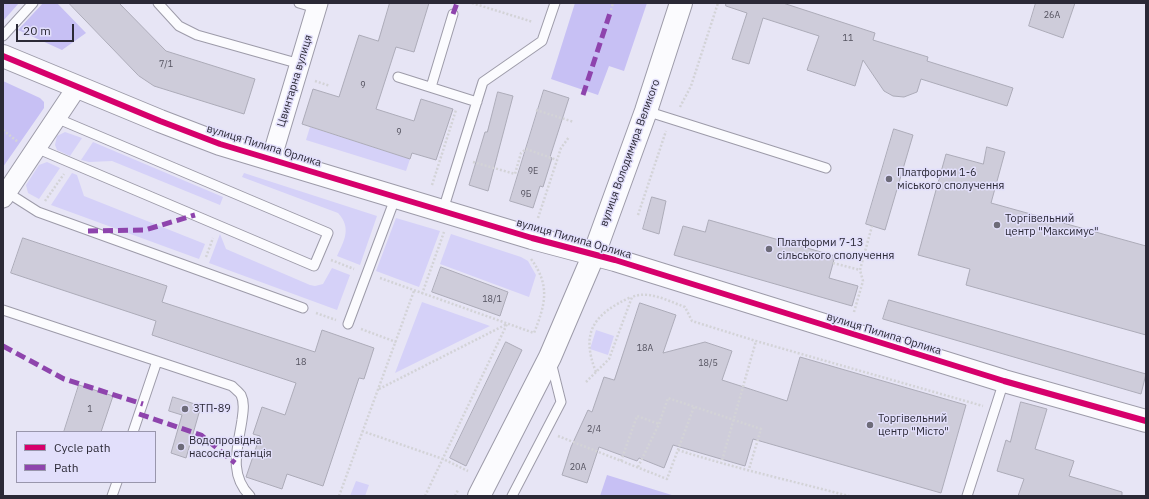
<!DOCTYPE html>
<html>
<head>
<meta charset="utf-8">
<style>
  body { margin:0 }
  #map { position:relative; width:1149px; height:499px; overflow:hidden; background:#e7e5f5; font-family:"IBM Plex Sans",sans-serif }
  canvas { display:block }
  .frame { position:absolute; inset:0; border:4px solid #2b2936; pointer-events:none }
  .legend { position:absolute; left:16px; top:431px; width:140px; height:52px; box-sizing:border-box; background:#e2dffb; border:1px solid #9996ac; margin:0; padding:5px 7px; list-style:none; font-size:12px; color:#2b2936 }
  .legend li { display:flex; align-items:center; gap:8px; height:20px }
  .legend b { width:20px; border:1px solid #9996ac }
  .scale { position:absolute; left:16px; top:24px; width:58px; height:18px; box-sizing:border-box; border:2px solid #2b2936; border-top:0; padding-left:5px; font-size:12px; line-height:14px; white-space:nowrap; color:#2b2936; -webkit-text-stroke:3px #e2dffb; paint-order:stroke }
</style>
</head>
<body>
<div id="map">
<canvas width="1149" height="499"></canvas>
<div class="frame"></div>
<ul class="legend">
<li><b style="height:5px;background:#d6006c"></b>Cycle path</li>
<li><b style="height:5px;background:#8e44ad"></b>Path</li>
</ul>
<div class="scale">20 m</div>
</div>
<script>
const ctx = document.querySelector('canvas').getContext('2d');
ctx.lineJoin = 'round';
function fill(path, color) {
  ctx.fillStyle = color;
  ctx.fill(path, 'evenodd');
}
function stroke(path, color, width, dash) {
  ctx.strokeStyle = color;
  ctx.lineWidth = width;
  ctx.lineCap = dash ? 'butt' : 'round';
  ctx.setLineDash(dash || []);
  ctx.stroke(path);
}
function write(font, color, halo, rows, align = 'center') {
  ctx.font = font + ' "IBM Plex Sans",sans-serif';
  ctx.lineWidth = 3;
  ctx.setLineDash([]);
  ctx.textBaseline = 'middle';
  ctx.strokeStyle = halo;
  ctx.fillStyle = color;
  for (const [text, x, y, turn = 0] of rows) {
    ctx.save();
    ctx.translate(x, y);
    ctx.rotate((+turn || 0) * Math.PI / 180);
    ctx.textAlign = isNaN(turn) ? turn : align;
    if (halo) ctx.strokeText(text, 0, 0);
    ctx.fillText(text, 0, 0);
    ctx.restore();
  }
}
const green = new Path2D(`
  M310,127L410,159L406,171L306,140Z
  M65,132L82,138L70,156L57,150L55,145L57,136Z
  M93,142L223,197L220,205L112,161L89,162L81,160Z
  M47,162L60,168L39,199L28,193L26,185L39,165Z
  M72,173L77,175L84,196L205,244L199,259L51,205Z
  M244,173L377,216L360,265L337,256C344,241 352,228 338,213L242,177Z
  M396,218L440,231L419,287L376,271Z
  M220,234L226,249L310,285L315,286L323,284L332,268L350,275L337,310L209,263Z
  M451,234L521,257L528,261L536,275L529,297L440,264Z
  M422,302L490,326L395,373Z
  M596,330L614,336L608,355L590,349Z
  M356,481L369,485L365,496H350Z`);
const forest = new Path2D(`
  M3,3H19L3,21Z
  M43,3H57L86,33L62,50L18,30Z
  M575,3H647L624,71L609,66L598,95L551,79Z
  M3,81L40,98L44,102V108L3,167Z
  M607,475L675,496H600Z`);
const building = new Path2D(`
  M69,3H119L166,51L255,79L244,114L154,86L139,76Z
  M390,3H429L414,52L396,47L376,109L414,121L421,99L453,109L436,160L412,153L410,159L302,124L313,89L339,97L359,35L378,41Z
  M726,3H783L875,33L873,40L928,57L927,61L1013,88L1007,106L921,79L917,92L904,97L893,96L884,91L863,60L855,86L807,70L819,36L763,18L749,64L732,59L747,13L726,6Z
  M1036,3H1075L1063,38L1029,26Z
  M544,90L569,98L550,157L552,158L543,187L540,186L533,208L510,201Z
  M498,92L513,96L488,191L469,185L485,132H487Z
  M894,129L913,135L885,230L866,224Z
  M987,147L1005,152L991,203L1146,246V335L966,285L970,269L918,255L946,154L983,164Z
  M652,197L666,201L659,234L643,229Z
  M709,220L835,256L829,278L858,286L852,306L674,255L683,226L705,232Z
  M23,238L167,286L162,302L315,352L322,330L374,348L364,379L359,378L323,486L287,474L282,489L246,477L260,436L253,434L262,407L285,415L296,383L152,335L156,321L11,273Z
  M441,267L508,292L500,316L432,292Z
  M889,300L1146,374L1141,394L883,319Z
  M640,303L676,315L663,353L705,342L732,351L722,380L787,401L800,357L966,405L941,493L753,439L745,466L673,445L664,468L639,458L637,461L599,447L587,483L562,475L571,447L588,410L592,412L604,377L614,380Z
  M506,342L522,350L466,466L450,458Z
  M79,385L113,396L101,432H64Z
  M173,397L201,406L186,458L171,453L182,415L169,411Z
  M1021,402L1047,409L1035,449L1074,461L1069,476L1122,492V496H1018L1024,479L997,471L1006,440L1010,442Z`);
const path = new Path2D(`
  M472,3L533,22
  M611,10L613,3
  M315,81L330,86
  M680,107L691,86L718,3
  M536,110L574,122
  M3,130L18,142
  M473,162L515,174L521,153L526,149L557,160
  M432,185L456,110
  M45,201L64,174
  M638,215L666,131
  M538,218L561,148L569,137
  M206,257L213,238
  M331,260L354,269
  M833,263L860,270L872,226
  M380,278L534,333C545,305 551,286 531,259
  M422,294L444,232
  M854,312L863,281L860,270
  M316,313L336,320
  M361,329L396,342
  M596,372C580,332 594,314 631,297
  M586,382L609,359L632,297C649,290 668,301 685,307L692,321L756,341L983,406
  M379,389L507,324
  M362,431L443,459L468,471
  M558,436L667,479L694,407
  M678,450C734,468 792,481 849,496
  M621,461L637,416L659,424
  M721,464L756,341
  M638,467L659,424L668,398L761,429L749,469
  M339,496L414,291
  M425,496L507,324
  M455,496L458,490`);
const service = new Path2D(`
  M158,3L179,26L197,35L300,64
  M299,3L316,8
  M3,36L33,3
  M398,77L477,102
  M431,87L453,14
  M646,111L826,168
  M36,148L314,266L328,233L56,118
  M5,191L38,212L303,308
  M443,210L483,82L542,41L555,3
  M3,310L232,386C235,389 239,392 241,395C245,403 243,412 242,420C238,447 228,474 250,496
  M348,324L396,196
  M133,432L157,361
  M112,496L117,482
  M512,496L561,402L551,362
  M967,496L1004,381`);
const minor = new Path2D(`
  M271,160L318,3
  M3,198L77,87`);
const tertiary = new Path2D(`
  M479,496L550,357L594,254`);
const secondary = new Path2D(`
  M3,56L160,121L220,144L532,238L615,260L1004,381L1146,421
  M594,254L646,111L681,3`);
const quiet = new Path2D(`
  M453,14L457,3
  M583,95L611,10
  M88,231L145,230L195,215
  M3,346L64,379L143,404
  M139,414L201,435L235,463`);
const cycleway = new Path2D(`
  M3,56L160,121L220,144L532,238L615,260L1004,381L1146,421`);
const markers = [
  [889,179,4,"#6d6b79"],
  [997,225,4,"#6d6b79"],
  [769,249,4,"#6d6b79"],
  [185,409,4,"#6d6b79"],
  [870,425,4,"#6d6b79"],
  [181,447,4,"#6d6b79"]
];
const numberNames = [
  ["26А",1052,15],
  ["11",848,38],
  ["7/1",166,64],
  ["9",363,85],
  ["9",399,132],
  ["9Е",533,171],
  ["9Б",526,194],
  ["18/1",492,299],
  ["18А",645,348],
  ["18",301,362],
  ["18/5",708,363],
  ["1",90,409],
  ["2/4",594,429],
  ["20А",578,467]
];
const streetNames = [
  ["Цвинтарна вулиця",295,81,-73],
  ["вулиця Пилипа Орлика",264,146,17],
  ["вулиця Володимира Великого",630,153,-70],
  ["вулиця Пилипа Орлика",574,239,16],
  ["вулиця Пилипа Орлика",884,334,17]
];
const poiNames = [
  ["Платформи 1-6",897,173],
  ["міського сполучення",897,186],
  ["Торгівельний",1005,219],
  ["центр \"Максимус\"",1005,232],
  ["Платформи 7-13",777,243],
  ["сільського сполучення",777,256],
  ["ЗТП-89",193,409],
  ["Торгівельний",878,419],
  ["центр \"Місто\"",878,432],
  ["Водопровідна",189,441],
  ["насосна станція",189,454]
];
fill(green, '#d5d1f8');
fill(forest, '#c7c0f4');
fill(building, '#ceccda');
stroke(building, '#acabb8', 1);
stroke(service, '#9d9ba9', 11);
stroke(minor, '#9d9ba9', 21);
stroke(tertiary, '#9d9ba9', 24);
stroke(secondary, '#9d9ba9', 24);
stroke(path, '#d3d3d7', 2.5, [2, 2]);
stroke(service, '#fbfbfe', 9);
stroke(minor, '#fbfbfe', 19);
stroke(tertiary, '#fbfbfe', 22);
stroke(secondary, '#fbfbfe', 22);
stroke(quiet, '#8e44ad', 5, [10, 5]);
stroke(cycleway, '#d6006c', 6);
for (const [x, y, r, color] of markers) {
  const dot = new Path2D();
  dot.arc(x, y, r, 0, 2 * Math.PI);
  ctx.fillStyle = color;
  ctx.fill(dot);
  stroke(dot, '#e2dffb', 1.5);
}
write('9px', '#54525f', null, numberNames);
write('11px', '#2b2936', '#e2dffb', streetNames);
write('11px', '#2b2936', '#e2dffb', poiNames, 'left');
</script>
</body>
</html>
